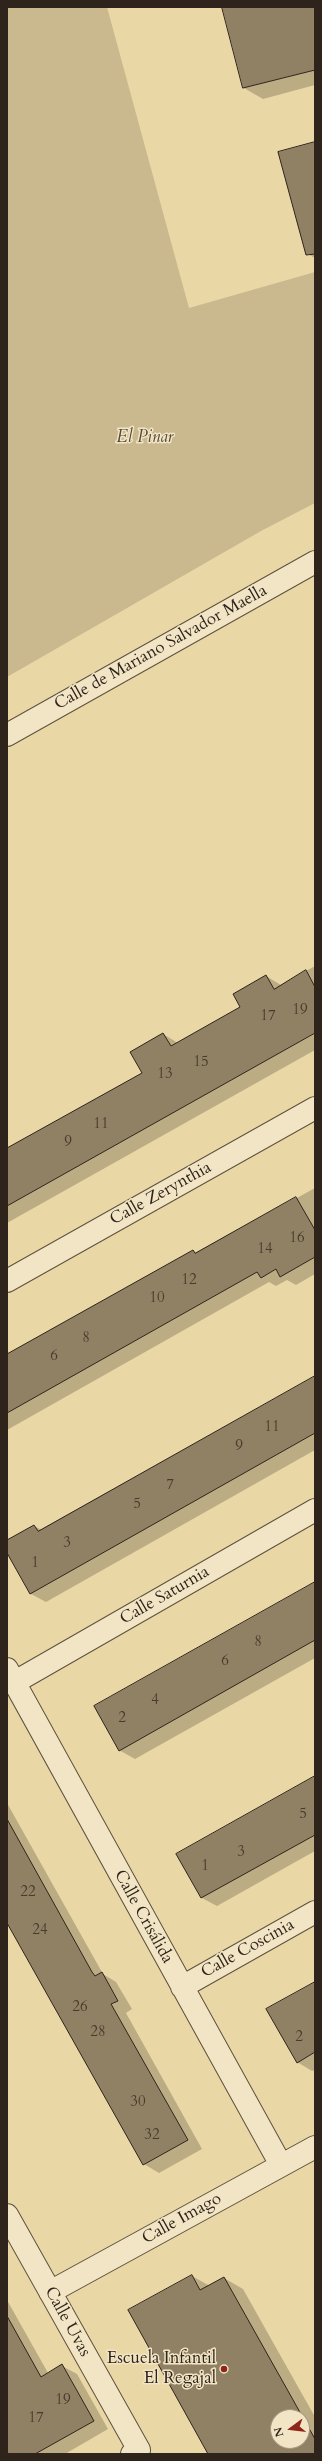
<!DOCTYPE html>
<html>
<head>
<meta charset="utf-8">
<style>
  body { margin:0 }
  #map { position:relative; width:322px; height:2461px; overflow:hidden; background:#ead7a6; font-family:Cardo,serif }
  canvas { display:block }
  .frame { position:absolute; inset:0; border:8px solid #2f241c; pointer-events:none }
  .north { position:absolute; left:270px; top:2409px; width:40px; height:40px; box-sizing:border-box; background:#f1e5c5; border:1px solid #a39881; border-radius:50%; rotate:255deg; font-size:11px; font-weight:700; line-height:16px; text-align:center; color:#2f241c }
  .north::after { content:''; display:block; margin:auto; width:14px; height:18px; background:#8f2418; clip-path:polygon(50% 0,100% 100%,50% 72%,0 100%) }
</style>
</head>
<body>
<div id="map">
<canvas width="322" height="2461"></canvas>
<div class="frame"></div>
<div class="north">N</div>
</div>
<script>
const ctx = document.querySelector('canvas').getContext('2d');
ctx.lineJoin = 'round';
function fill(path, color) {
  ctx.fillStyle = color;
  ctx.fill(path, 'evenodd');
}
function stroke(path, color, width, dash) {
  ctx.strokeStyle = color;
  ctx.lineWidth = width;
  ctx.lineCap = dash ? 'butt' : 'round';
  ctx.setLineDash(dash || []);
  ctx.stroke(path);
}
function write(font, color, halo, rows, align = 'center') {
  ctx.font = font + ' Cardo,serif';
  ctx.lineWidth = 3;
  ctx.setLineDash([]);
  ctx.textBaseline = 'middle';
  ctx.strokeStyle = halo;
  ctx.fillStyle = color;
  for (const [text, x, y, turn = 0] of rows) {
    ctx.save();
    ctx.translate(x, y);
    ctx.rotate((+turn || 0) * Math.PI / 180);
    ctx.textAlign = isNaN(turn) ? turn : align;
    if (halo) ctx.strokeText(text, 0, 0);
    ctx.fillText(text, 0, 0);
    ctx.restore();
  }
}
const green = new Path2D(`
  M7,7H107L189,308L315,272V503L261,531L7,677Z`);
const shadow = new Path2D(`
  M223,7H315V85L263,99L244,88Z
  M315,143V258L306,253Z
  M315,966V1050L7,1223V1149L143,1073L163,1034L178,1043L241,1007L266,976L281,985Z
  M315,1188V1274L296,1285L287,1280L276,1286L269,1282L7,1430V1356L193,1251L197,1253Z
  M315,1377V1450L46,1602L31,1594L7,1551V1541L34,1526L42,1530Z
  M315,1583V1658L135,1759L119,1750Z
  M315,1777V1851L217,1906L202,1898L178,1854Z
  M7,1803L103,1974L116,1982L132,2009L126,2013L202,2149L159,2173L144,2164L7,1921Z
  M315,1983V2070L312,2071L297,2062Z
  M192,2276L210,2286L224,2278L243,2289L315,2417V2454H209ZM278,2417H302V2441H278Z
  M7,2300L48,2373L62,2366L77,2374L108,2429L65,2454H7Z`);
const building = new Path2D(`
  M222,7H315V70L243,88Z
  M315,142V254L306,255L278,152Z
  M306,970L315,987V1033L7,1206V1148L142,1073L130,1052L163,1033L171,1046L240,1007L233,994L266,975L274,989Z
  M296,1197L315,1230V1257L280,1277L276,1269L261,1278L257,1272L7,1413V1354L193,1250L195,1253Z
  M315,1376V1433L30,1594L7,1553V1540L34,1525L38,1531Z
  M315,1582V1640L119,1751L94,1706Z
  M315,1776V1835L201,1898L176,1854Z
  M7,1819L92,1972L95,1976L102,1972L118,2001L111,2004L188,2140L143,2165L7,1923Z
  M315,1982V2052L297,2063L266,2009Z
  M192,2275L200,2290L224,2277L315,2439V2454H208L128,2310ZM278,2417H302V2441H278Z
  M7,2316L41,2377L62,2364L94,2421L35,2454H7Z`);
const minor = new Path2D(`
  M7,735L315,562
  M7,1281L315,1108
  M7,1669L281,2165
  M15,1682L315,1510
  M182,1987L315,1912
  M7,2215L139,2450L132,2454
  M50,2292L315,2147`);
const markers = [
  [224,2369,4,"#8f2418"]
];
const numberNames = [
  ["19",300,1011],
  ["17",268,1017],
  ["15",201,1063],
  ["13",165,1075],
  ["11",101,1125],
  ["9",68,1143],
  ["16",297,1239],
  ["14",265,1250],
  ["12",189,1281],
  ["10",157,1299],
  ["8",86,1339],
  ["6",54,1357],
  ["11",272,1428],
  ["9",239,1447],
  ["7",170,1486],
  ["5",137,1505],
  ["3",67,1544],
  ["1",35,1564],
  ["8",258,1643],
  ["6",225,1662],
  ["4",155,1701],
  ["2",122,1719],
  ["5",303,1815],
  ["3",241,1853],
  ["1",205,1867],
  ["22",28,1893],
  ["24",40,1931],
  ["26",80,2008],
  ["28",98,2033],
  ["2",299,2038],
  ["30",138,2103],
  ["32",152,2136],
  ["19",63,2401],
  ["17",36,2419]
];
const parkNames = [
  ["El Pinar",145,438]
];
const streetNames = [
  ["Calle de Mariano Salvador Maella",161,648,-29],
  ["Calle Zerynthia",161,1194,-29],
  ["Calle Saturnia",165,1596,-30],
  ["Calle Crisálida",143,1917,61],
  ["Calle Coscinia",248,1949,-29],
  ["Calle Imago",182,2219,-29],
  ["Calle Uvas",67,2322,61]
];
const poiNames = [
  ["Escuela Infantil",216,2359],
  ["El Regajal",216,2379]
];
fill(green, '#cab98f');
fill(shadow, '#0003');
fill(building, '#908164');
stroke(building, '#2f241c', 1);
stroke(minor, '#5e513e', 24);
stroke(minor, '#f1e5c5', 22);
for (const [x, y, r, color] of markers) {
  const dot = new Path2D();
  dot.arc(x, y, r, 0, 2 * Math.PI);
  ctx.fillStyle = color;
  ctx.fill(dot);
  stroke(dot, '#f1e5c5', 1.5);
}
write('15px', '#473b2e', null, numberNames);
write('italic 17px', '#564939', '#f1e5c5', parkNames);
write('17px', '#2f241c', '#f1e5c5', streetNames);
write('17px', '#2f241c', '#f1e5c5', poiNames, 'right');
</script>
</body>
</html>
